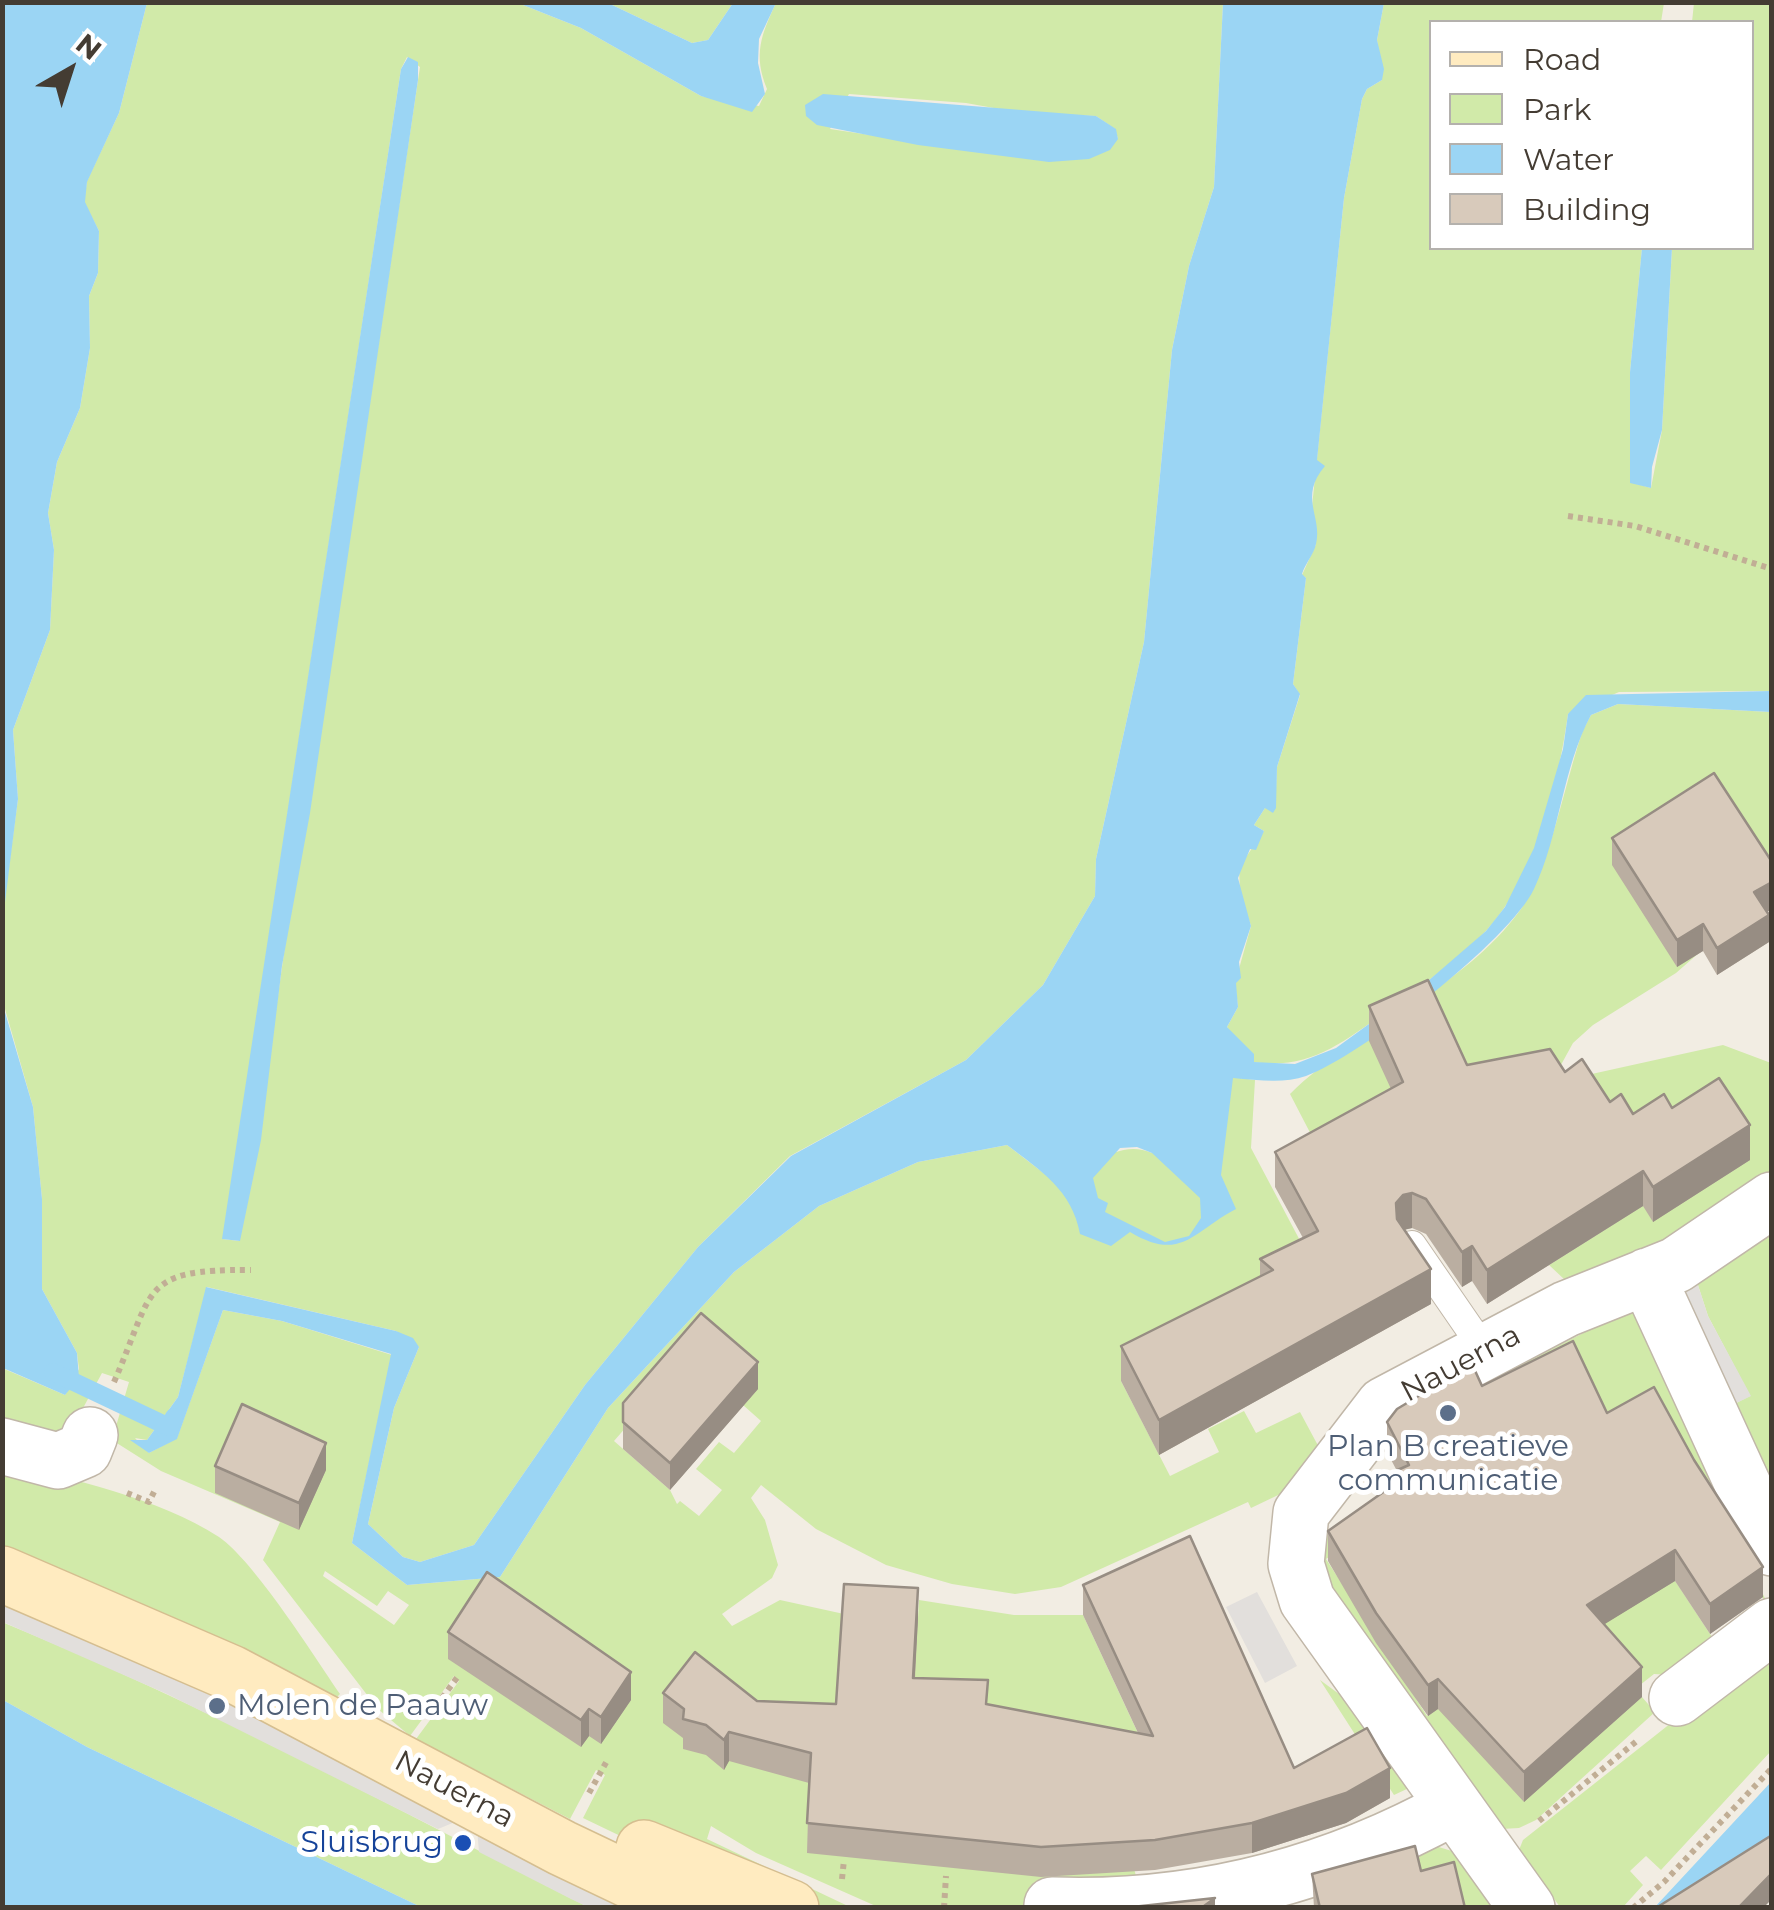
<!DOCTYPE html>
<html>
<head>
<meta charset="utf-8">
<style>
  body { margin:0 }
  #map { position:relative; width:1774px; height:1910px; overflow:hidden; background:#f2ede3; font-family:Montserrat,sans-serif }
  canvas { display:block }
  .frame { position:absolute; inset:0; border:5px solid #443c33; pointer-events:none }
  .legend { position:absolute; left:1429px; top:20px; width:325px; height:230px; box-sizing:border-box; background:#fff; border:2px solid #b4b1ad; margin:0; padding:12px 18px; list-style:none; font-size:30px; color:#443c33 }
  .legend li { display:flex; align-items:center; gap:20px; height:50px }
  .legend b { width:50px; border:2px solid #b4b1ad }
  .north { position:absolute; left:20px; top:20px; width:100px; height:100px; -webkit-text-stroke:8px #fff; paint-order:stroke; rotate:39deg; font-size:28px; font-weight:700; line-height:40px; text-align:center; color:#443c33 }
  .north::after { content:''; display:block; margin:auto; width:35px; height:45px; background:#443c33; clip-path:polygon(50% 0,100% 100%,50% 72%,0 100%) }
</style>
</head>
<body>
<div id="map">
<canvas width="1774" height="1910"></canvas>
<div class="frame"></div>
<ul class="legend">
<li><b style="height:12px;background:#ffebc0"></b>Road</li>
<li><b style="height:28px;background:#d1eaa9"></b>Park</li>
<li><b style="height:28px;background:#9bd5f4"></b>Water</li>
<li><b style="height:28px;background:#d8cabb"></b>Building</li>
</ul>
<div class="north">N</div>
</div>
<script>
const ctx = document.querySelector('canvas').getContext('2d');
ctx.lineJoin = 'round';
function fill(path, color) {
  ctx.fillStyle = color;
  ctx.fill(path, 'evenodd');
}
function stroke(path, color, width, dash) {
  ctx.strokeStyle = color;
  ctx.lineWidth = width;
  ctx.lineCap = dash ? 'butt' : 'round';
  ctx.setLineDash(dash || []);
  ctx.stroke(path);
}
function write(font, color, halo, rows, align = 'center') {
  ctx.font = font + ' Montserrat,sans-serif';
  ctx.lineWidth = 10;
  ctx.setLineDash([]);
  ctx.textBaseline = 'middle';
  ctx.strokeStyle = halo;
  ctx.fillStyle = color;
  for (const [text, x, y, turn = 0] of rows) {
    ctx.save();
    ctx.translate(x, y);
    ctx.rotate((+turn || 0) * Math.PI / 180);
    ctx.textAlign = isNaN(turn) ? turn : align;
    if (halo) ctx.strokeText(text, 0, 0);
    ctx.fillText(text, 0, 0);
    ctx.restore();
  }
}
const green = new Path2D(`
  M147,3H518L581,28L701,96L759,106L767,89C753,55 761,35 776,3H1223L1214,187L1189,266L1172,350L1144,642L1096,859L1095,896L1043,985L966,1060L790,1156L698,1247L585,1385L474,1545L420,1562L403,1557L368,1524L394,1408L419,1347L396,1331L207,1287L178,1397L147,1440L135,1438L149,1453L177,1438L223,1310L282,1321L392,1355L352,1543L407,1585L500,1577L608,1408L734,1272L819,1206L918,1162L1007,1145L1058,1184C1088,1168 1119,1138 1152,1153L1233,1077L1255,1080L1251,1148L1314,1267L1121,1381L1170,1476L1219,1452L1208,1429L1244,1411L1256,1433L1300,1412L1322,1453L1297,1486L1251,1508L1248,1502L1061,1587L1015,1594L952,1584L886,1565L816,1529L761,1485L751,1498L765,1520L778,1565L772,1578L722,1614L732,1626L780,1600L844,1614L918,1618L919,1600L1014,1615H1083L1150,1759L1132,1861L1136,1876L1046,1907H878L756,1853L711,1826L707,1839L850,1907H791L660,1855L583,1818L605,1775L596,1770L570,1819L416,1739L459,1681L454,1676L410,1736L378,1709L263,1560L280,1522L161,1471L112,1440L129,1382L102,1373L76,1421L49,1436L3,1426L2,1368L65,1395L79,1369L77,1353L42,1289V1199L33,1107L3,1002L2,918L18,799L13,730L50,630L54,550L48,513L57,462L80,408L90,348L89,296L98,273L99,231L84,202L87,181L119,113ZM407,57L420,67C378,342 340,616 294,890C274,1007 264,1124 239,1241L223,1239L401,69ZM849,94L966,103L1027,114L1096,116L1115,129L1118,139L1011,156L830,129ZM701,1341L757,1389L743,1405L761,1421L734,1453L719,1442L696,1469L722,1490L699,1516L680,1501L677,1504L670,1490L614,1441ZM325,1571L377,1606L388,1591L409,1605L394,1625L323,1576Z
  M608,3H733L708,40L692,43Z
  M1384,3H1664L1661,22H1432V248H1642L1630,372V482L1651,488L1662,430L1672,248H1752V22H1692L1694,3H1771V691L1619,692L1568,714C1558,785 1536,878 1485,932C1455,963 1418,988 1384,1013C1341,1044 1308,1070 1253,1062L1227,1027L1238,1007L1235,983L1251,926L1240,894L1239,867L1264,831L1254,825L1265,808H1275L1277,767L1300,695L1293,684L1306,578L1302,575L1316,544L1311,516L1344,198L1362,99L1367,89L1382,80L1377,40Z
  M1618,704L1771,712V890L1676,973L1593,1025L1573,1043L1551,1083L1723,1045L1771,1063V1179L1663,1250L1565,1280L1549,1265L1620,1220L1591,1175L1749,1160L1318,1148L1290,1094C1359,1026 1462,991 1521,909C1549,871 1566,778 1583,730L1591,715Z
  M1771,1217V1516L1726,1408L1750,1396L1708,1316L1696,1279Z
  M1636,1306L1725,1487L1700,1501L1581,1458L1470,1391Z
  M2,1462C73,1480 157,1497 219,1537C254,1561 314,1656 340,1694L336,1698L106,1589L3,1546Z
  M1378,1500L1399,1511L1326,1559L1427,1716L1504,1666L1643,1532L1712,1637L1766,1603L1716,1525L1730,1524L1770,1609L1672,1675L1654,1674L1635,1689L1655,1712L1536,1820L1519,1828L1501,1829L1328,1588L1320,1538Z
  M2,1622C204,1704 395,1808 588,1907H421L87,1747L3,1700Z
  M1771,1644V1751L1661,1870L1646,1856L1630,1871L1643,1885L1623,1907H1560L1519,1850L1523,1840Z
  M1320,1680L1350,1702L1409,1788L1394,1795Z
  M1429,1844L1455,1852L1495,1907H1458L1395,1856Z`);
const parking = new Path2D(`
  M1696,1279L1708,1316L1751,1396L1726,1408L1669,1292Z
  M1257,1592L1297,1666L1265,1683L1226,1607Z
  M2,1601L176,1675L460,1820L438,1829L167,1694L3,1622Z
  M477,1828L632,1907H588L571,1899L479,1852Z`);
const water = new Path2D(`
  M3,2L147,3L119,113L87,182L85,202L99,231L98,273L89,296L90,348L80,408L57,462L48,513L54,550L50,630L13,730L18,799L3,918Z
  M518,3H608L692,43L708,40L733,3H776L759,39L758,63L765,94L752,112L701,96L581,28Z
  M1223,3H1384L1377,40L1384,69L1382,80L1367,89L1362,99L1344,198L1317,460L1325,466C1298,497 1323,517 1316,544C1314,554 1305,564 1302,574L1306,578L1293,684L1300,694L1277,767L1276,808L1273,813L1265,808L1254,825L1264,831L1256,850L1250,849L1238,878L1251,926L1239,962L1241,978L1236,983L1238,1007L1227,1027L1254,1054V1062L1295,1064L1336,1048L1428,981L1486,931L1505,907L1534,848L1563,749L1568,714L1586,695L1771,691V712L1618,704L1591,715C1562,769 1560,834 1534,889C1510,940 1361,1056 1306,1076C1284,1084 1257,1080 1233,1078L1221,1175L1236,1209C1193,1231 1182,1263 1130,1232L1111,1246L1080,1234C1072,1190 1041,1171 1007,1145L918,1162L819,1206L734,1272L608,1408L500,1577L407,1585L352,1543L391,1354L282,1321L223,1310L177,1439L149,1453L130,1440H147L178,1397L206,1287L396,1331L413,1338L419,1347L394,1408L368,1524L403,1557L420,1562L474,1545L585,1385L698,1247L791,1156L966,1060L1043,985L1095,896L1096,859L1144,642L1172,350L1189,266L1214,187ZM1137,1147L1152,1153L1200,1198L1201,1218L1189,1236L1165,1242L1105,1212L1108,1203L1098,1198L1093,1178L1120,1148Z
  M408,57L418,62V80L310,813L282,966L261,1140L240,1241L222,1239L401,69Z
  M823,94L1096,116L1116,129L1118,139L1110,150L1089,159L1049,162L918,145L817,125L806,116L805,105Z
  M1642,248H1672L1662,430L1652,467L1651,488L1630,483V372Z
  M2,1002L33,1107L42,1199V1289L77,1353L79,1378L65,1395L3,1368Z
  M3,1700L87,1747L421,1907H3Z
  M1771,1782V1865L1731,1907L1654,1908Z`);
const stream = new Path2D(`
  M53,1372L169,1427L174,1417`);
const path = new Path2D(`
  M1568,516L1635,526L1772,569
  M114,1382C155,1289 139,1269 251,1270
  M127,1493L149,1502L156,1488
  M430,1714L459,1675
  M589,1793L608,1759
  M1539,1821L1638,1740
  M842,1879L844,1860
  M944,1908L946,1876
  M1633,1908L1664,1882L1772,1768`);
const lane = new Path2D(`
  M1412,1245L1485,1351`);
const street = new Path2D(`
  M1647,1276L1772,1548
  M2,1446L58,1461L84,1450L90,1435
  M1677,1698L1772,1626
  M1052,1905C1196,1910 1328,1876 1453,1807
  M1527,1908L1307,1600L1296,1564L1301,1513L1384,1405L1566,1309L1676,1265L1772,1200`);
const secondary = new Path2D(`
  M2,1574L231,1673L562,1848L688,1908
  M644,1848L791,1908`);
const wall = new Path2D(`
  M1612,838L1772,862V909L1767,912L1769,942L1717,975L1703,951L1677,967L1612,865Z
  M1369,1006L1467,1065L1565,1072L1610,1102L1633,1114L1672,1108L1750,1160L1653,1222L1643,1206L1487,1304L1472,1281L1462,1287L1426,1234L1412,1228L1404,1230L1431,1304L1159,1455L1121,1381V1346L1260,1276V1259L1303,1238L1275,1187V1152L1391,1089L1369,1041Z
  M1482,1386L1607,1413L1763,1597L1710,1634L1675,1581L1604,1624L1642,1697L1524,1802L1438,1709L1428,1716L1376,1643L1328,1561V1531L1393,1484V1472L1397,1471L1387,1452V1422Z
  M758,1389L670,1490L623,1449V1403Z
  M215,1466L326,1470L299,1530L215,1493Z
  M1083,1585L1294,1768L1390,1798L1346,1823L1252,1853L1155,1870L1041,1877L807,1853L809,1783L729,1761L724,1770L706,1755L683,1749V1738L663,1723V1693L757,1701L836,1704L918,1618L915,1678L988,1705L1138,1733L1083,1615Z
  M448,1632L631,1700L601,1744L589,1736L581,1747L448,1659Z
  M1421,1871L1465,1908H1314L1312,1874Z`);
const shadedWall = new Path2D(`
  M1772,882V909L1754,919V892Z
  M1769,915V942L1717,975V948Z
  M1703,924V951L1677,967V940Z
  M1750,1125V1160L1653,1222V1187Z
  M1643,1171V1206L1487,1304V1270Z
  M1412,1193V1228L1403,1230L1396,1238V1203L1403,1195Z
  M1472,1246V1281L1462,1287V1252Z
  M1431,1269V1304L1159,1455V1420Z
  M758,1362V1389L670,1490V1463Z
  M326,1443V1470L299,1530V1503Z
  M1675,1550V1581L1587,1635V1605Z
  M1763,1567V1597L1710,1634V1604Z
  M918,1588V1618L913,1708V1678Z
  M1642,1667V1697L1524,1802V1772Z
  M631,1672V1700L601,1744V1717Z
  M1438,1679V1709L1428,1716V1685Z
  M589,1709V1736L581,1747V1720Z
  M729,1732V1761L724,1770V1740Z
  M1390,1768V1798L1346,1823L1252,1853V1823Z
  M1772,1873V1899L1763,1908H1738Z
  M1215,1898V1908H1204V1906Z`);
const building = new Path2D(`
  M1714,773L1772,862V882L1754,892L1769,915L1717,948L1703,924L1677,940L1612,838Z
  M1428,980L1467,1065L1550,1049L1565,1072L1582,1059L1610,1102L1621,1094L1633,1114L1664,1094L1672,1108L1719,1078L1750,1125L1653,1187L1643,1171L1487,1270L1472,1246L1462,1252L1426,1199L1412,1193L1403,1195L1396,1203L1397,1219L1431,1269L1159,1420L1121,1346L1273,1270L1260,1259L1318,1231L1275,1152L1403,1082L1369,1006Z
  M701,1313L758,1362L670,1463L623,1422V1403Z
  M1573,1341L1607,1413L1654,1387L1694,1460L1763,1567L1710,1604L1675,1550L1587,1605L1642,1667L1524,1772L1438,1679L1428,1685L1376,1613L1328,1531L1399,1481L1393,1472L1409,1465L1387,1422L1397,1409L1472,1364L1482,1386Z
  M242,1404L326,1443L299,1503L215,1466Z
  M1190,1536L1294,1768L1367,1728L1390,1768L1346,1793L1252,1823L1155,1840L1041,1847L807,1823L811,1753L729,1732L724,1740L706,1725L683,1719L684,1709L663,1693L695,1652L757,1701L836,1704L844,1584L918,1588L913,1678L988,1680L986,1704L1153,1736L1083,1585Z
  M487,1572L631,1672L601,1717L589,1709L581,1720L448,1632Z
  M1772,1835V1873L1738,1908H1656Z
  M1415,1846L1421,1871L1454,1862L1465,1908H1320L1312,1874Z
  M1215,1898L1204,1906V1908H1123Z`);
const markers = [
  [1448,1413,10,"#5c6f8a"],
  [217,1706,10,"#5c6f8a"],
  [463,1843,10,"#1a4fb4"]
];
const streetNames = [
  ["Nauerna",1461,1364,-28],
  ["Nauerna",454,1790,28]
];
const serviceNames = [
  ["Plan B creatieve",1448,1447],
  ["communicatie",1448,1481],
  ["Molen de Paauw",237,1706,"left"]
];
const transitNames = [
  ["Sluisbrug",443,1843]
];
fill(green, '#d1eaa9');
fill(parking, '#e2dfdc');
fill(water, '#9bd5f4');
stroke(stream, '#9bd5f4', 18);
stroke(lane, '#c1b7a8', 30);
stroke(street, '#c1b7a8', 58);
stroke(secondary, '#d5be90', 58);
stroke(path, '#c1ae95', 6, [5, 5]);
stroke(lane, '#fff', 28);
stroke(street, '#fff', 55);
stroke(secondary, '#ffebc0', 55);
fill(wall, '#baaea1');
fill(shadedWall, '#978d83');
fill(building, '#d8cabb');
stroke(building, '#978d83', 2.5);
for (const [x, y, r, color] of markers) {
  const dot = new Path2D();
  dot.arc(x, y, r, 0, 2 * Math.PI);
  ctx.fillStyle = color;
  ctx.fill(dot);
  stroke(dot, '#fff', 4);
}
write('30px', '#443c33', '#fff', streetNames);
write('30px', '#4e5e75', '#fff', serviceNames);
write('30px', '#164399', '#fff', transitNames, 'right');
</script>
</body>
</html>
